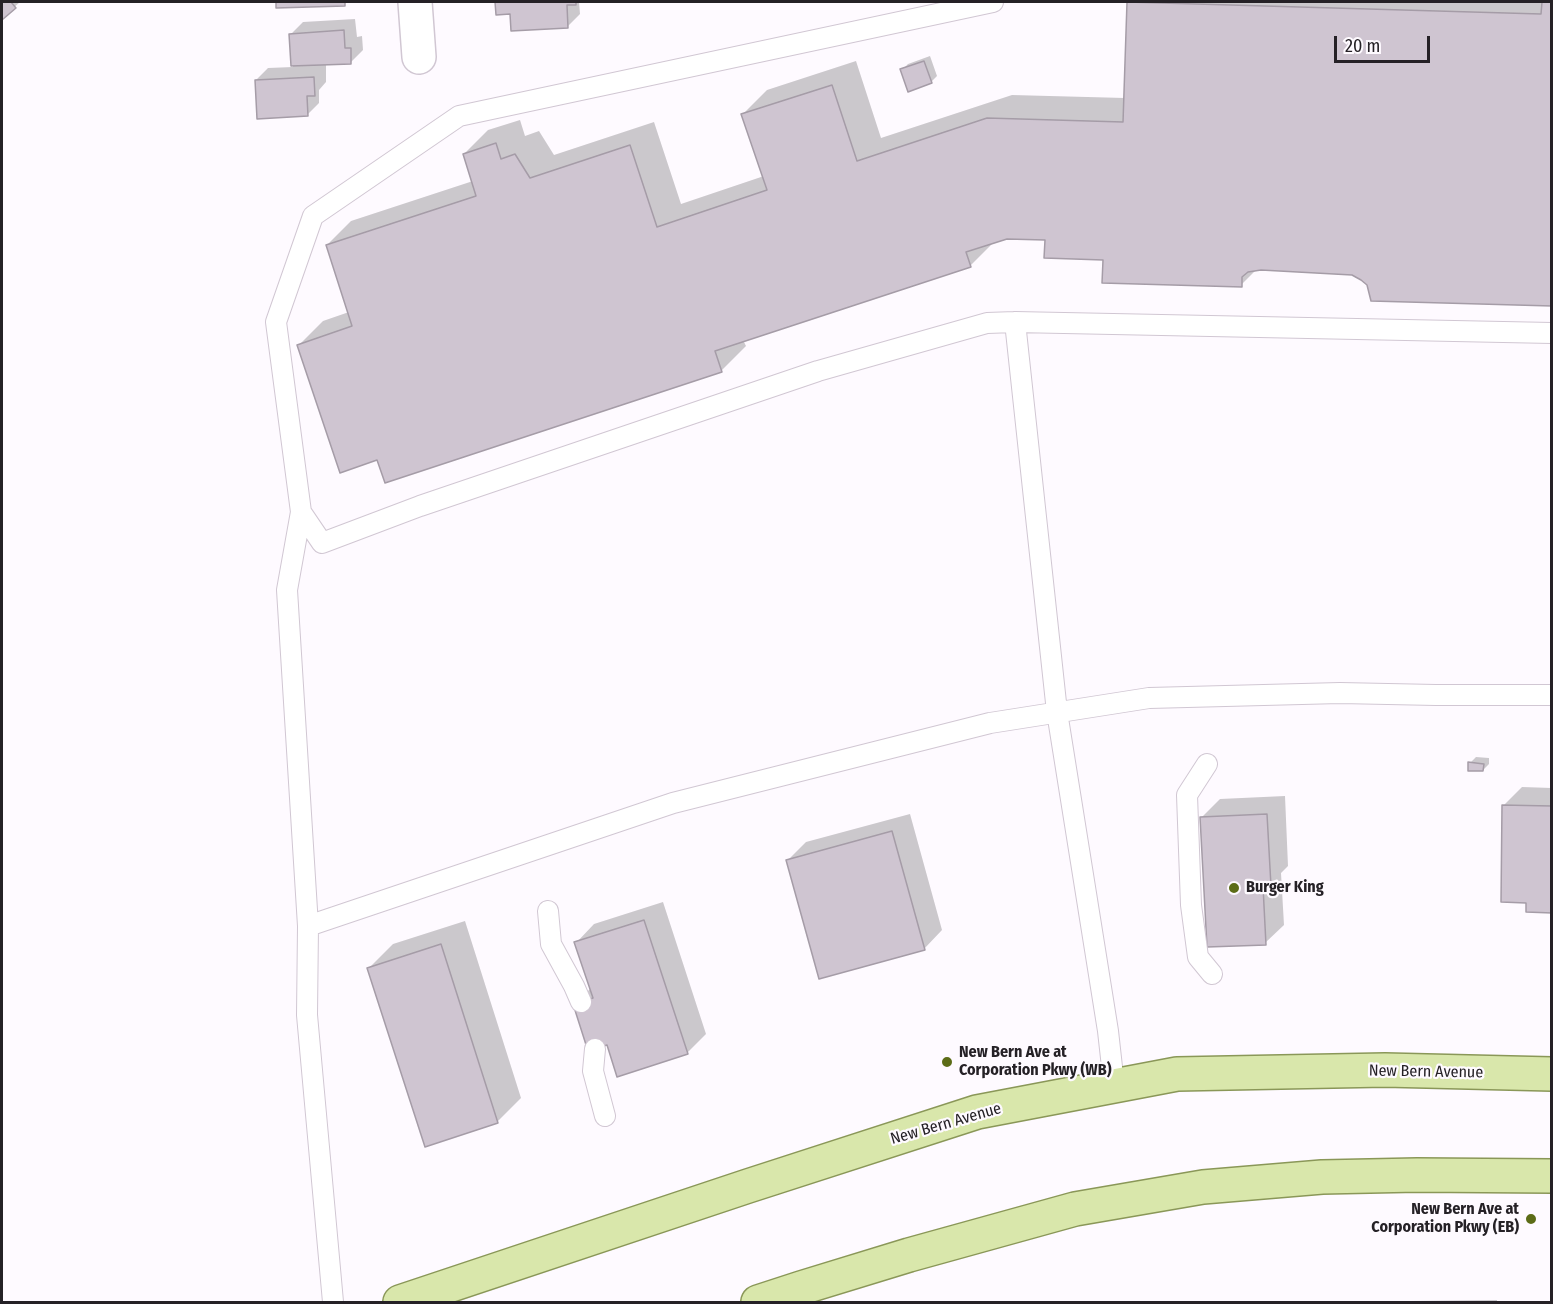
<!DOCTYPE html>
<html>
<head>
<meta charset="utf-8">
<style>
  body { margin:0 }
  #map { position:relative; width:1553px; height:1304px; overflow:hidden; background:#fefaff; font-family:"Fira Sans Condensed",sans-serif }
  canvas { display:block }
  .frame { position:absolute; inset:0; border:3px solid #252126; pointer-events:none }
  .scale { position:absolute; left:1334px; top:36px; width:96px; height:27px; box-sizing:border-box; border:3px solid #252126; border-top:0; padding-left:8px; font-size:18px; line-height:21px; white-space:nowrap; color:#252126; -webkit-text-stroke:4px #fefaff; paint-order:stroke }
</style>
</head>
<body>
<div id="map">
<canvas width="1553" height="1304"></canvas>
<div class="frame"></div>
<div class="scale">20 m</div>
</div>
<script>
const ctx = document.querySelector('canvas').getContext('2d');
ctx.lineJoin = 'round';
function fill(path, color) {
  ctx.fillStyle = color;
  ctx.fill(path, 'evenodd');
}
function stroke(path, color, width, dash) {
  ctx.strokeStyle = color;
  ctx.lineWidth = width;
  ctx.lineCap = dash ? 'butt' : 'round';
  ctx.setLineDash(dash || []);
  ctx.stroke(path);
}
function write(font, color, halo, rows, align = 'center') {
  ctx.font = font + ' "Fira Sans Condensed",sans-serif';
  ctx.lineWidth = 4.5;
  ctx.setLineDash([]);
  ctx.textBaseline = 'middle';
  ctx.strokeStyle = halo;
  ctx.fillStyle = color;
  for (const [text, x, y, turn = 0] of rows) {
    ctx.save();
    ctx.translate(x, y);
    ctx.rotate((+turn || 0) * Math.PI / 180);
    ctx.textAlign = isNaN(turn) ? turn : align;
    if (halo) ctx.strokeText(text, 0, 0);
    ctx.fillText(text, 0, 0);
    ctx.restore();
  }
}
const shadow = new Path2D(`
  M2,2H20L2,18Z
  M277,2H347L344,4L277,6Z
  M497,2H579L580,14L567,27L511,13H498Z
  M1128,2H1552V305L1368,284L1352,273L1257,269L1241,285L1105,258L1046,239L1007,237L995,241L970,266L743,340L746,346L722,370L386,481L378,458L299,345L323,321L349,312L327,245L351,221L473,181L464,154L488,130L520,120L525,136L539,131L554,155L654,122L681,204L764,176L743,114L767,90L856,61L881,138L1012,95L1125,98Z
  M355,19L357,37L362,36L363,50L351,62L326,63V82L319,90V103L307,115L256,80L268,68L293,67L291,34L303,22Z
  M930,56L937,76L931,82L902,70L908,64Z
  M1476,757L1489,758V764L1483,770L1470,763Z
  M1522,787L1552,788V911L1527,901L1503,806Z
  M1285,796L1288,866L1281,873L1284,925L1265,943L1201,818L1220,799Z
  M910,814L942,930L924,949L788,860L806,842Z
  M663,902L706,1034L687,1053L608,1043L574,1005L591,988L576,943L594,924Z
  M465,921L521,1098L497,1122L369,968L393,944Z
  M1497,1300V1302H1323H1324Z`);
const building = new Path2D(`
  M2,2H11L16,8L2,20Z
  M276,2H345V6L276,8Z
  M495,2H576V5H567L568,28L511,31L510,14L496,15Z
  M1127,2L1541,14L1542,2H1552V306L1371,301L1367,285L1361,280L1352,275L1261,270L1248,272L1242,277V287L1102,283L1103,260L1044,258L1045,240L1007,239L966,252L971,267L715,351L722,372L385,483L377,460L340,473L297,345L352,326L326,245L476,196L463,154L496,143L501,159L515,154L530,178L630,145L657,227L767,190L741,114L832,85L857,161L987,118L1123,122Z
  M344,30L345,48H351V64L291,66L289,34Z
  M924,61L932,83L908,92L900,69Z
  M314,77L315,96H307L308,116L257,119L255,80Z
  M1468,762L1484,764L1483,771H1468Z
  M1502,805L1552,806V913L1526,912V903L1501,902Z
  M1267,814L1271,886H1263L1266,945L1207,947L1200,817Z
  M892,831L925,950L819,979L786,860Z
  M644,920L688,1054L617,1077L607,1045L588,1051L573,1004L593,998L574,942Z
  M441,944L498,1123L425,1147L367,968Z`);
const lane = new Path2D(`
  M993,2L459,116L313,216L276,322L301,512L322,543L420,506L818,371L987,323L1015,322L1552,333
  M1015,322L1057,712L1108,1031L1114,1085
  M301,512L287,590L308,926
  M1207,764L1187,795L1191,905L1198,957L1212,974
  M548,911L551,944L574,986L581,1002
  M595,1049L593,1071L605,1116
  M333,1302L307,1015L308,926L673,803L990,723L1149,698L1340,693L1436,695H1552`);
const street = new Path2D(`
  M415,2L419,57`);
const primary = new Path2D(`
  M400,1302L748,1186L977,1112L1177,1074L1385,1070L1552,1074
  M758,1302L801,1288L909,1255L1075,1209L1203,1187L1322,1177L1417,1175L1552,1176`);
const markers = [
  [1234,888,6,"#5c6c17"],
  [947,1062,6,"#5c6c17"],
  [1531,1219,6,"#5c6c17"]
];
const poiNames = [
  ["Burger King",1246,888],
  ["New Bern Ave at",959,1053],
  ["Corporation Pkwy (WB)",959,1071],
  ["New Bern Ave at",1519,1210,"right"],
  ["Corporation Pkwy (EB)",1519,1228,"right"]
];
const streetNames = [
  ["New Bern Avenue",1426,1072,1],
  ["New Bern Avenue",946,1124,-16]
];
fill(shadow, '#0003');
fill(building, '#cfc5d1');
stroke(building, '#a59ca7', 1.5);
stroke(lane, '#d1c7d3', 22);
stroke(street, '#d1c7d3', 36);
stroke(primary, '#8a9758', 36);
stroke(lane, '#fff', 20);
stroke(street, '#fff', 33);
stroke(primary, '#d9e7ab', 33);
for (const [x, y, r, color] of markers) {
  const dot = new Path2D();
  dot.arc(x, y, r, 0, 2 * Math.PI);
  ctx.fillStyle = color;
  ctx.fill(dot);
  stroke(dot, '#fefaff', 2);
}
write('bold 16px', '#252126', '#fefaff', poiNames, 'left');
write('16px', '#252126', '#fefaff', streetNames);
</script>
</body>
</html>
